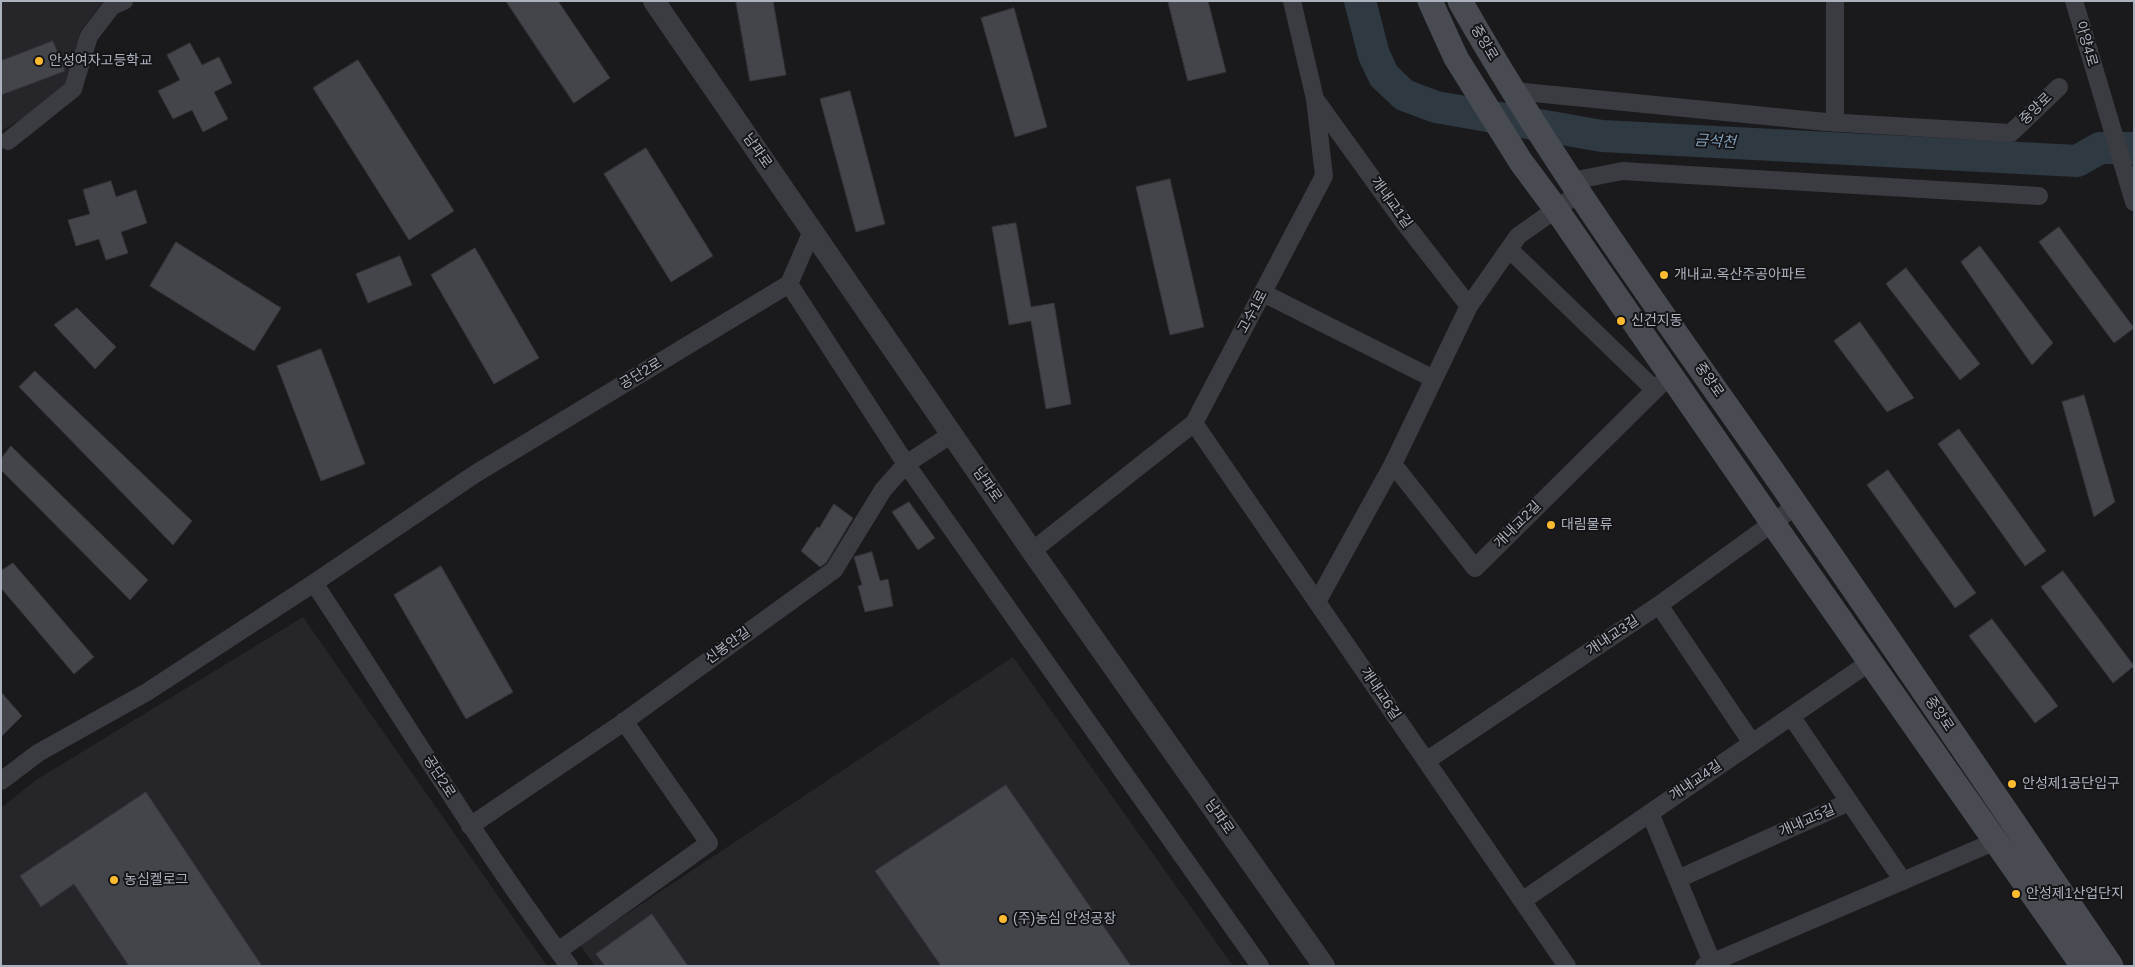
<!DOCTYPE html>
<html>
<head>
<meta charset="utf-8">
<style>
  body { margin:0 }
  #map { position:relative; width:2135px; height:967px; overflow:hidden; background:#1a1a1d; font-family:Helvetica,sans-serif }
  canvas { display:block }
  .frame { position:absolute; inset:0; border:2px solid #abb1bd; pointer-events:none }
</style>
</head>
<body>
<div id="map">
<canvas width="2135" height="967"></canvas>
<div class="frame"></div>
</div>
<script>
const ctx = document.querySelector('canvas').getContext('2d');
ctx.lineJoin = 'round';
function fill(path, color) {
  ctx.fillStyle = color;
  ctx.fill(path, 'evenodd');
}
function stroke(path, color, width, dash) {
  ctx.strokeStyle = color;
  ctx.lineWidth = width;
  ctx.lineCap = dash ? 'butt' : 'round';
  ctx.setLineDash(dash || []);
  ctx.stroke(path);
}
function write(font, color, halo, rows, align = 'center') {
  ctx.font = font + ' Helvetica,"Noto Sans KR",sans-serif';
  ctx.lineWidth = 4;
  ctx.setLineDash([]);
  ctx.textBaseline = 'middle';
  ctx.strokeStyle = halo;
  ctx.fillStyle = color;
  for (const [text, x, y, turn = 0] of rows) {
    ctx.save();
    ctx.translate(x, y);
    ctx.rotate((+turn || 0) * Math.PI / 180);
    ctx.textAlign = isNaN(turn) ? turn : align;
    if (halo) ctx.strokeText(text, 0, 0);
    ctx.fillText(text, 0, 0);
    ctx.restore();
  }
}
const built = new Path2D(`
  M1,1H104L80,32L73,89L1,131Z
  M303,617L547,966H1V808L36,780Z
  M1013,657L1233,966H595L580,945Z`);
const river = new Path2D(`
  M1360,1L1374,55L1384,76L1404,95L1436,107L1602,136L2077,161L2100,148H2134`);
const building = new Path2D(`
  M506,1H558L610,78L574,103Z
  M736,1H773L786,75L750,81Z
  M1168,1H1208L1226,72L1188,81Z
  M1014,8L1047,127L1015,137L981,18Z
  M53,41L65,71L1,95V61Z
  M190,43L202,65L219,57L232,83L214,92L228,119L203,132L192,110L173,119L158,91L180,80L167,55Z
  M358,60L454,211L409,240L313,88Z
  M850,91L885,224L856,232L820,99Z
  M646,148L713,256L671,282L604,174Z
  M1170,179L1204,327L1170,335L1136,187Z
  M111,181L116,197L136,190L147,223L121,232L128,253L106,260L99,239L76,246L68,220L90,214L83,190Z
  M1016,223L1031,307L1054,303L1071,404L1046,409L1031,321L1009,325L992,227Z
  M2059,227L2134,328L2114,343L2039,242Z
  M176,242L281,308L254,351L150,286Z
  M1980,246L2053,343L2032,365L1961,262Z
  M475,248L539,358L494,384L431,275Z
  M400,256L412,285L368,303L356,274Z
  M1906,268L1980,364L1960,380L1886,284Z
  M77,308L116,347L95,369L54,325Z
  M1860,322L1914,398L1887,412L1834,341Z
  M321,349L365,464L321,481L277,366Z
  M35,371L192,521L173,545L19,387Z
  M2084,395L2115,502L2094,517L2062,402Z
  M1959,429L2046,551L2025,566L1938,444Z
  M11,446L148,580L130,600L1,470V459Z
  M1888,470L1976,593L1955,608L1867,485Z
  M909,502L935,538L918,550L892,512Z
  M834,504L853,518L826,563L820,567L801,551L817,527L819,528Z
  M872,552L880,581L888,579L893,606L865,612L858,586L862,585L854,557Z
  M13,563L94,657L74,674L1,588V571Z
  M441,566L513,692L466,719L394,595Z
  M2063,571L2134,666L2113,683L2041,587Z
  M1992,619L2058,706L2035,723L1969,636Z
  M1,692L22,716L1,737Z
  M1006,785L1131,966H941L875,871Z
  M146,792L262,966H129L74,884L41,907L20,876Z
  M652,914L688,966H605L596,954Z`);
const minor = new Path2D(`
  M2074,1L2134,202
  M1514,91L1826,122L2011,133L2059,87
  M1315,99L1403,221L1469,306
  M1835,123V1
  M8,141L73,89L89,36L112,6L124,1
  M1572,181L1622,171L2039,196
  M1509,249L1655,390
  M789,284L906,464L1260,966
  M789,284L812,231
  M1263,293L1434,379
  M1194,423L1567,966
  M1393,464L1475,568L1670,375
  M1032,551L1194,423L1324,176L1315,99L1292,1
  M314,583C399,711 477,843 569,966
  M1317,602L1393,464L1469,306L1518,236L1579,193
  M1659,605L1752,743
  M1791,716L1903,881
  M1426,761L1659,605L1796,506
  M1,781L38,753L147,692L314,583L475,474L789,284
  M1650,813L1712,962
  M470,826L618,726L834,570L883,490L906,464L952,434
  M1678,879L1849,802
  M1522,901L1870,662
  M558,951L709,843L624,721
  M1704,966L1996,841`);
const tertiary = new Path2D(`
  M654,1L1032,551L1324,966`);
const secondary = new Path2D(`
  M1430,1L1456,58L1521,162L1556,209L1772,522L2083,966
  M1460,1C1550,160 1659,309 1764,459C1881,627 1996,797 2111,966`);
const markers = [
  [39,61,5,"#ffbb30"],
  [1664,275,5,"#ffbb30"],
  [1621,321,5,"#ffbb30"],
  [1551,525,5,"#ffbb30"],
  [2012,784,5,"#ffbb30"],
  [114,880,5,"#ffbb30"],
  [2016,894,5,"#ffbb30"],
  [1003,919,5,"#ffbb30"]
];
const streetNames = [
  ["중앙로",1484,43,59],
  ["아양4로",2086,44,74],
  ["중앙로",2036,109,-44],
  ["남파로",757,151,55],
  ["개내교1길",1391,203,54],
  ["고수1로",1253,312,-62],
  ["공단2로",641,374,-31],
  ["중앙로",1709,380,55],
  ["남파로",987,485,55],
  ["개내교2길",1518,525,-45],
  ["개내교3길",1613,636,-34],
  ["신봉안길",728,646,-36],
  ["개내교6길",1380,694,56],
  ["중앙로",1939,714,56],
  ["공단2로",439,777,58],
  ["개내교4길",1696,781,-34],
  ["남파로",1219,817,55],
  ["개내교5길",1807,821,-24]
];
const poiNames = [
  ["안성여자고등학교",49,61],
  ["개내교.옥산주공아파트",1674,275],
  ["신건지동",1631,321],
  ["대림물류",1561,525],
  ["안성제1공단입구",2022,784],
  ["농심켈로그",124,880],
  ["안성제1산업단지",2026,894],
  ["(주)농심 안성공장",1013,919]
];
const waterNames = [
  ["금석천",1715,142,3]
];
fill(built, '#26262a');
stroke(river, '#2e3942', 32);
fill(building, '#44454a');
stroke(building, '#343439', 1);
stroke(minor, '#3b3c42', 18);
stroke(tertiary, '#3b3c42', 22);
stroke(secondary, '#484b52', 25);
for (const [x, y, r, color] of markers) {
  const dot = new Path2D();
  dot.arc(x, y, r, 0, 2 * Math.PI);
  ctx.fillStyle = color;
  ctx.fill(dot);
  stroke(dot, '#151518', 2);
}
write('14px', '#abb1bd', '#151518', streetNames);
write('14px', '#abb1bd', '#151518', poiNames, 'left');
write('italic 15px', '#809fbb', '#151518', waterNames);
</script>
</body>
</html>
